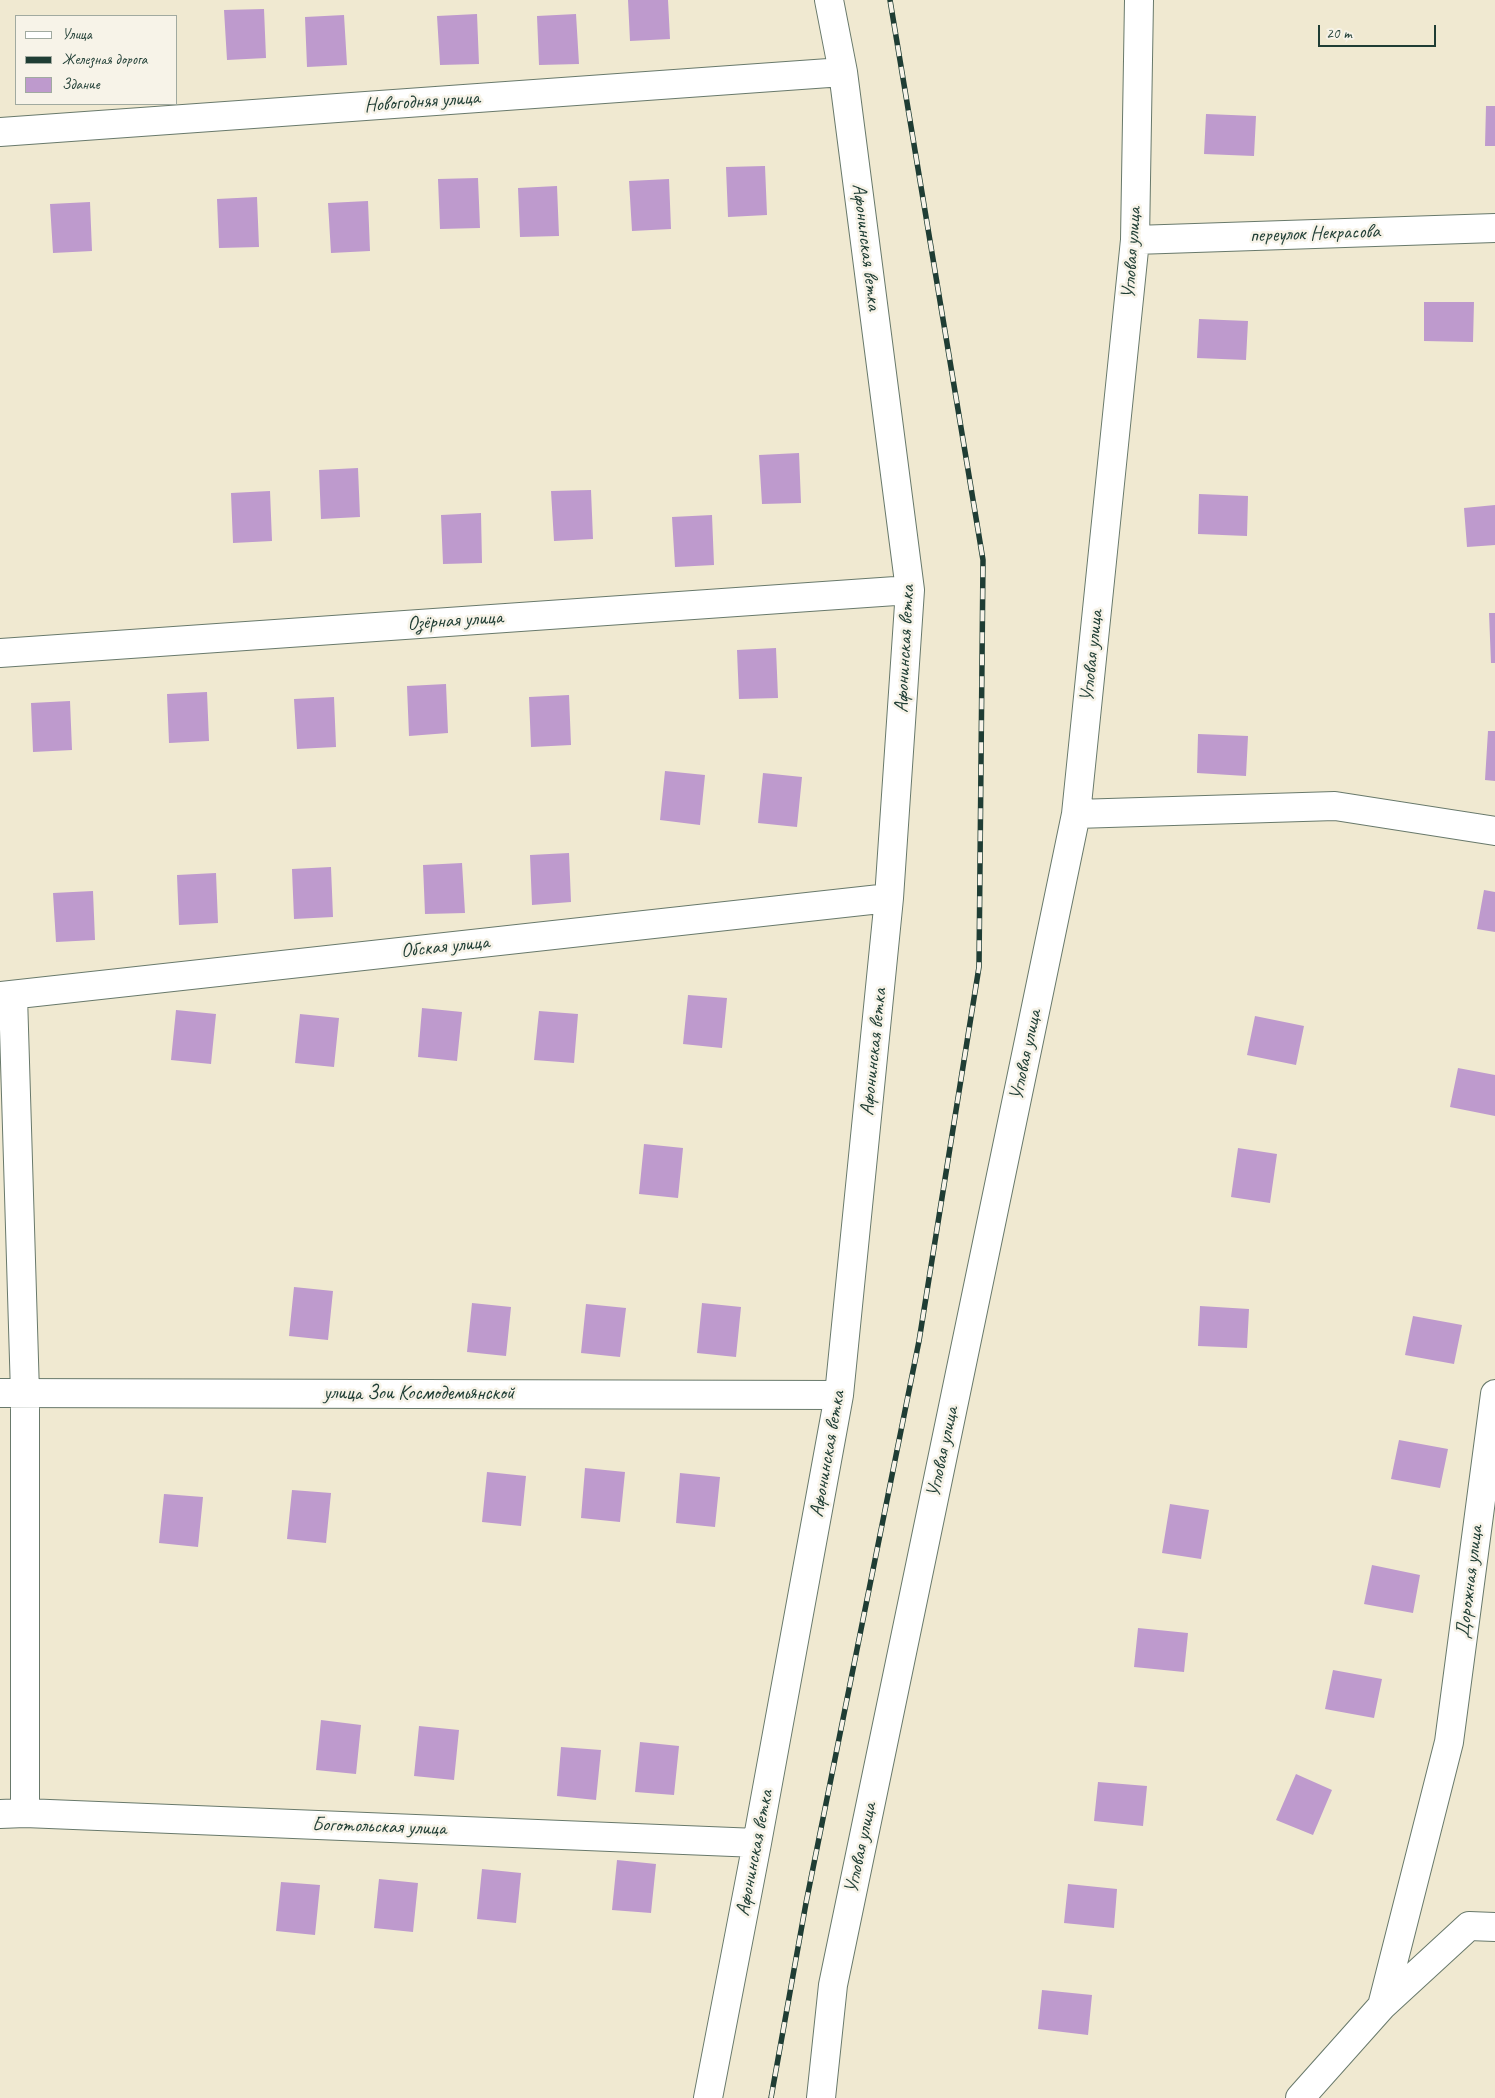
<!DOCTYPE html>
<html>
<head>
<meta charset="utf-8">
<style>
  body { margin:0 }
  #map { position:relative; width:1495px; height:2098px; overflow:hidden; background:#f0e9d1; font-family:Caveat,sans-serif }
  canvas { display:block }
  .legend { position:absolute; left:15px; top:15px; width:162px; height:90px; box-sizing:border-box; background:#f7f3e8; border:1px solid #a1aaa0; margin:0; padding:6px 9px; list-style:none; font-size:15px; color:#1f3d34 }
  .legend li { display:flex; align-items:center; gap:10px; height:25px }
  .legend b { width:25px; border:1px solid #a1aaa0 }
  .scale { position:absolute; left:1318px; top:25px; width:118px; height:22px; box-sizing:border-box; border:2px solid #1f3d34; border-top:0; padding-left:6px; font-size:15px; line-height:18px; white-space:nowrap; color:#1f3d34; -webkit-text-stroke:4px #f7f3e8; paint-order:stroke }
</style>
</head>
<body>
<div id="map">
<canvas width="1495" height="2098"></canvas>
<ul class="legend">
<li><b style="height:6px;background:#fff"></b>Улица</li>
<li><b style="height:6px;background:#1f3d34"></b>Железная дорога</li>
<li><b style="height:14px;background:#be9acd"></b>Здание</li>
</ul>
<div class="scale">20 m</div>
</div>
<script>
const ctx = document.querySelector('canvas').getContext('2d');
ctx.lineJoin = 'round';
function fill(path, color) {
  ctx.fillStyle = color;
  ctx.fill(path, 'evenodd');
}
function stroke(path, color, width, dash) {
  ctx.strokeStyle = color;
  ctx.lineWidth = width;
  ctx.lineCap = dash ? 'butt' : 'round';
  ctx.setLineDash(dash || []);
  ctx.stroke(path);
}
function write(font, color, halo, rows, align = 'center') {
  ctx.font = font + ' Caveat,sans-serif';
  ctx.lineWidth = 5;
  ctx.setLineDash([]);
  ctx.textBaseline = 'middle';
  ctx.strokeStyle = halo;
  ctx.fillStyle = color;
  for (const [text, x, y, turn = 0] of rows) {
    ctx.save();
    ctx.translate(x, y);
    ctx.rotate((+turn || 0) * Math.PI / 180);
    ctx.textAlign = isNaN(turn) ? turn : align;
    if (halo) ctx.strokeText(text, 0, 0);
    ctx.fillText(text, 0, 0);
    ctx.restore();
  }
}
const building = new Path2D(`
  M628,0H668L670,39L630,41Z
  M264,9L266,58L227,60L224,10Z
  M477,14L479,64L440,65L437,16Z
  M576,14L579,64L539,65L537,16Z
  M344,15L347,65L307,67L305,17Z
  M1486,106H1495V146H1485Z
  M1206,114L1256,116L1254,156L1204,154Z
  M765,166L767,215L728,217L726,167Z
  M478,178L480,228L440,229L438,179Z
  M669,179L671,229L632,231L629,181Z
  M557,186L559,236L520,237L518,188Z
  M257,197L259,247L219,248L217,199Z
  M368,201L370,251L331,253L328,203Z
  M90,202L92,251L53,253L50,204Z
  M1424,302H1474L1473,342L1424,341Z
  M1199,319L1248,321L1246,360L1197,358Z
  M799,453L801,503L762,504L759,455Z
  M358,468L360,517L321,519L319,470Z
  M591,490L593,539L554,541L551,491Z
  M270,491L272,541L233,543L231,493Z
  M1199,494L1248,496L1247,536L1198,534Z
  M1495,505V545L1467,547L1464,508Z
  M481,513L482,563L443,564L441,515Z
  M712,515L714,565L675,567L672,517Z
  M1489,613H1495V663H1491Z
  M776,648L778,698L739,699L737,650Z
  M446,684L448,733L409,736L407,686Z
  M207,692L209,741L169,743L167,694Z
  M569,695L571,745L531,747L529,697Z
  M334,697L336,747L297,749L294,699Z
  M70,701L72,750L33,752L31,703Z
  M1488,731H1495V781L1485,780Z
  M1198,734L1248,736L1246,776L1197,773Z
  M665,771L705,775L700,825L660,820Z
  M763,773L802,777L797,827L758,823Z
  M569,853L571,902L532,905L530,855Z
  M462,863L465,913L425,914L423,865Z
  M331,867L333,917L294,919L292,869Z
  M216,873L218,923L179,925L177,875Z
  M1484,890L1495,892V932L1477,929Z
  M93,891L95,940L56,942L53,893Z
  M688,995L727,998L722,1048L683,1044Z
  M422,1008L462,1012L457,1061L418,1057Z
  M176,1010L216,1014L211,1064L171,1060Z
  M539,1011L578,1014L574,1063L534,1060Z
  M300,1014L339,1018L334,1067L295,1063Z
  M1255,1016L1304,1026L1296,1065L1247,1055Z
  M1458,1068L1495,1075V1116L1450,1107Z
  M644,1144L683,1148L678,1198L639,1194Z
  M1238,1148L1277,1154L1270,1203L1231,1197Z
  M294,1287L333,1291L328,1340L289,1336Z
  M472,1303L511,1307L506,1356L467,1352Z
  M702,1303L741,1307L736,1357L697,1353Z
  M586,1304L626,1308L620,1357L581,1353Z
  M1200,1306L1249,1309L1247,1348L1198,1346Z
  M1413,1316L1462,1325L1454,1364L1405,1355Z
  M1399,1440L1448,1449L1440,1488L1391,1479Z
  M585,1468L625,1472L620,1522L581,1518Z
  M487,1472L526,1476L521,1526L482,1522Z
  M680,1473L720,1477L715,1527L676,1523Z
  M292,1490L331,1493L326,1543L287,1539Z
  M164,1494L203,1497L198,1547L159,1543Z
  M1170,1504L1209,1510L1201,1559L1162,1553Z
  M1372,1565L1420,1575L1413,1613L1364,1604Z
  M1138,1628L1188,1633L1184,1672L1134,1667Z
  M1333,1670L1382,1679L1374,1718L1325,1709Z
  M321,1720L361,1725L356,1774L316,1770Z
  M419,1726L459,1730L454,1780L414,1776Z
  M640,1742L679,1746L674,1795L635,1792Z
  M561,1747L601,1750L596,1800L557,1796Z
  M1296,1774L1332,1790L1313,1835L1276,1820Z
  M1098,1782L1147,1786L1143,1826L1094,1821Z
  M617,1860L656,1864L651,1913L612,1910Z
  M482,1869L521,1873L516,1923L477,1919Z
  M379,1879L418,1883L413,1932L374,1928Z
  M281,1882L320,1885L315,1935L276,1931Z
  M1068,1884L1117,1889L1114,1928L1064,1923Z
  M1042,1990L1092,1995L1088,2035L1038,2029Z`);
const street = new Path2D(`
  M0,132L843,72
  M1135,240L1495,228
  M0,653L910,590
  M1076,814L1335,806L1495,831
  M0,996L889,898
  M13,996L25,1393V1813
  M0,1393L839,1395
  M0,1814L25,1813L757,1843
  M1382,2006L1469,1926L1495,1927
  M708,2098L757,1843L839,1395L889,898L910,590L843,72L829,0
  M821,2098L833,1985L1076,814L1135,240L1139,0
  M1300,2098L1382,2006L1449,1742L1495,1394`);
const rail = new Path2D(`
  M771,2098L806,1903L919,1341L979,967L983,560L890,0`);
const streetNames = [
  ["Новогодняя улица",422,102,-4],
  ["переулок Некрасова",1315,234,-2],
  ["Афонинская ветка",866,247,83],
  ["Угловая улица",1132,253,-86],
  ["Озёрная улица",455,621,-4],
  ["Афонинская ветка",905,649,-87],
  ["Угловая улица",1092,656,-84],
  ["Обская улица",445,947,-6],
  ["Афонинская ветка",874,1052,-84],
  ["Угловая улица",1026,1055,-78],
  ["улица Зои Космодемьянской",419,1394],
  ["Угловая улица",943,1452,-78],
  ["Афонинская ветка",828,1454,-80],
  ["Дорожная улица",1470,1582,-83],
  ["Боготольская улица",379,1827,2],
  ["Угловая улица",861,1848,-78],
  ["Афонинская ветка",755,1853,-79]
];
fill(building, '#be9acd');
stroke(street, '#68796b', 30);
stroke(street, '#fff', 28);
stroke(rail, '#1f3d34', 5.5);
stroke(rail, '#f7f3e8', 4, [11]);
write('20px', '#1f3d34', '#f7f3e8', streetNames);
</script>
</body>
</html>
